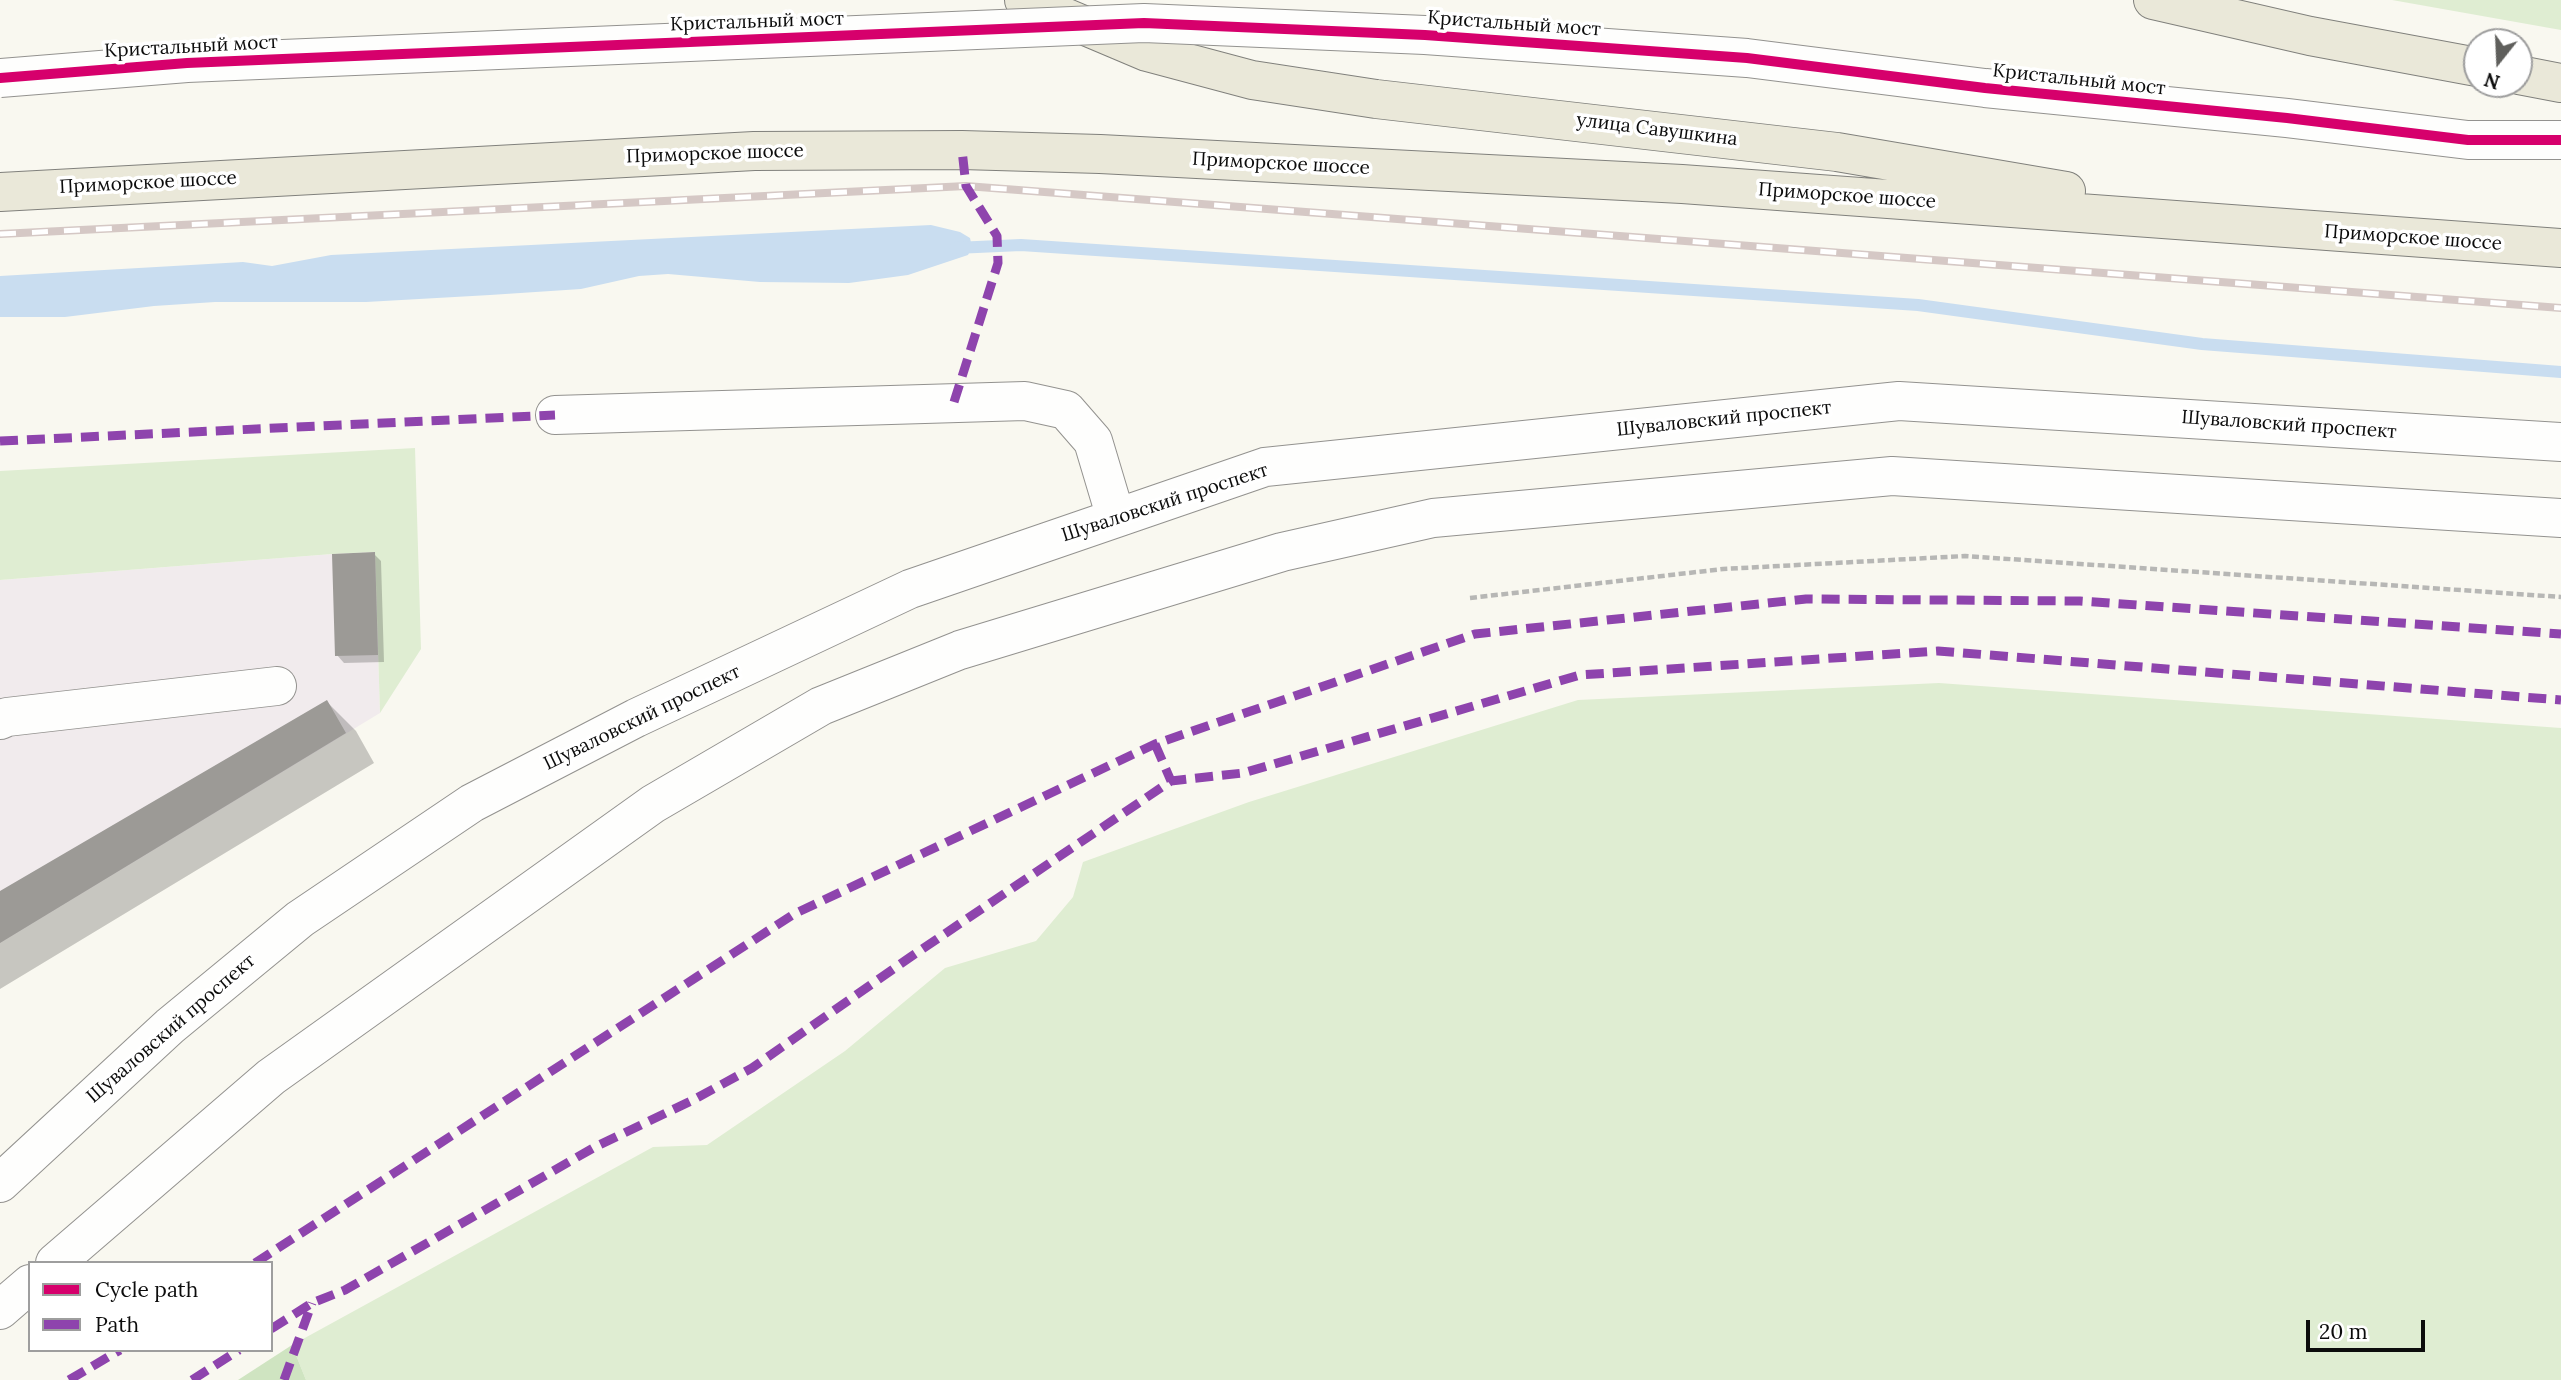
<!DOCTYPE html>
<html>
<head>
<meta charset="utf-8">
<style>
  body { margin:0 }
  #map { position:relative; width:2561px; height:1380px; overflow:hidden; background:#f9f8f0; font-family:Lora,serif }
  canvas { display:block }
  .legend { position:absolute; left:28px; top:1261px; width:245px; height:91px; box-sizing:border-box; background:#fff; border:2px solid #9e9e9e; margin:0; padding:9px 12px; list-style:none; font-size:21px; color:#0c0c0c }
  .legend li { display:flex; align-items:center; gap:14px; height:35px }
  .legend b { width:35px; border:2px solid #9e9e9e }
  .north { position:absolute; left:2463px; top:28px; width:70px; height:70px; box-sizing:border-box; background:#fff; border:2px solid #9e9e9e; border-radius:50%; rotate:198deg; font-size:19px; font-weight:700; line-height:28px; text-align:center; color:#0c0c0c }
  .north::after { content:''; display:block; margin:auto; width:24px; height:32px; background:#5f5f5c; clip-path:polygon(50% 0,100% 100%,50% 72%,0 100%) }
  .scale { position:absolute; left:2306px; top:1320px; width:119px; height:32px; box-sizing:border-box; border:4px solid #0c0c0c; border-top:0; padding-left:9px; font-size:21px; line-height:24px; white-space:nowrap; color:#0c0c0c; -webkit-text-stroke:5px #fff; paint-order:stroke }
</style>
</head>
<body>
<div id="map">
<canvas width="2561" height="1380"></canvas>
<ul class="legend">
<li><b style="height:9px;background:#d6006c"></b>Cycle path</li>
<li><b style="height:9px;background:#8e44ad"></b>Path</li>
</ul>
<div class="north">N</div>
<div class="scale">20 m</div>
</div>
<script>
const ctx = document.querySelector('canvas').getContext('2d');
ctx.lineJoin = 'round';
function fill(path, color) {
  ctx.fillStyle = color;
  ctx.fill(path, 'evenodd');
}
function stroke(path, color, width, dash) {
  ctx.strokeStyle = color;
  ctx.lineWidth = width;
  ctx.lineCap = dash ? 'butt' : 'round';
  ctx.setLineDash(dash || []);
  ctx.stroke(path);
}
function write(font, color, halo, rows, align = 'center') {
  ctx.font = font + ' Lora,serif';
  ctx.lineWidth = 7;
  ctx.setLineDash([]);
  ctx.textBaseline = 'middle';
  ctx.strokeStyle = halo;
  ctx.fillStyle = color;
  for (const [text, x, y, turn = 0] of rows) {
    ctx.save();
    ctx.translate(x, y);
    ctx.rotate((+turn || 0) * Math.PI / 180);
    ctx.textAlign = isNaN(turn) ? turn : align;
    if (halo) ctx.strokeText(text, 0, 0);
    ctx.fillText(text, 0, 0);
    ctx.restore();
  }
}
const industrial = new Path2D(`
  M375,552L380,713L0,943V580L332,554Z`);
const green = new Path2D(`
  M2392,0H2561V30Z
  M415,448L421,649L380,713L375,552L332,554L0,580V471Z
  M1939,683L2561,728V1380H306L292,1345L653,1147L707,1145L845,1051L945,968L1036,941L1073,897L1083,862L1249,802L1578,700Z`);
const forest = new Path2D(`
  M292,1345L306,1380H238Z`);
const water = new Path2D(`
  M931,225L960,232L970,238L972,247L968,255L908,275L849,283L760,282L668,274L639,276L581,289L490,295L366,302H215L154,306L65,317H0V276L243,262L272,266L331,255Z`);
const shadow = new Path2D(`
  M374,554L381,561L384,662L344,663L337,655Z
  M327,702L356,731L374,763L0,989V893Z`);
const stream = new Path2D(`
  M955,248L1021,245L1918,305L2202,344L2561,372`);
const building = new Path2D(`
  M375,552L378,655L335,656L332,554Z
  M327,700L346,733L0,943V891Z`);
const path = new Path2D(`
  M1470,598L1723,569L1965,556L2561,597`);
const minor = new Path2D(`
  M555,415L1025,401L1066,410L1093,441L1116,518
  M0,720L7,717L277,686
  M0,1183L170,1026L300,919L472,803L636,718L910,589L1265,467L1899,401L2561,442
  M55,1263L271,1077L653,804L821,706L960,650L1282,552L1433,518L1892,476L2561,518
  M0,1310L30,1284`);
const major = new Path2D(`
  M1024,0L1147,52L1252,80L1376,99L1837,152L2066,191
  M2153,0L2310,36L2477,67
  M2519,75L2561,83
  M0,192L754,151L962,150L1100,154L1682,184L2561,248`);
const rail = new Path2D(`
  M0,234L966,186L2561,308`);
const minorBridge = new Path2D(`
  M0,78L187,63L1144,23L1425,35L1747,58L1985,88L2287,118L2468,140H2561`);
const quiet = new Path2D(`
  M954,402L998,263L997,236L966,186L962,150
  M0,441L555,415
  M1155,744L1171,781
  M255,1263L794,914L1155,744L1475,634L1806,599L2080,601L2561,634
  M271,1329L312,1303L345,1290L595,1147L693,1100L752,1068L909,958L1171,781L1243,773L1580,675L1938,651L2561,700
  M69,1380L120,1350
  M192,1380L239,1350
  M284,1380L312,1303`);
const cycleway = new Path2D(`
  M0,78L187,63L1144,23L1425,35L1747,58L1985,88L2287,118L2468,140H2561`);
const streetNames = [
  ["Кристальный мост",757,22,-2],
  ["Кристальный мост",1514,24,4],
  ["Кристальный мост",191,47,-3],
  ["Кристальный мост",2079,80,6],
  ["улица Савушкина",1657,130,7],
  ["Приморское шоссе",715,154,-2],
  ["Приморское шоссе",1281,164,3],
  ["Приморское шоссе",148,183,-3],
  ["Приморское шоссе",1847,196,4],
  ["Приморское шоссе",2413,238,4],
  ["Шуваловский проспект",1724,419,-6],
  ["Шуваловский проспект",2289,425,4],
  ["Шуваловский проспект",1165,503,-18],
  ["Шуваловский проспект",642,718,-26],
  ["Шуваловский проспект",171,1029,-41]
];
fill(industrial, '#f1ebed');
fill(green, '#dfedd2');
fill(forest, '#cfe4c1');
fill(water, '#c9ddf0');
fill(shadow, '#0003');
stroke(stream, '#c9ddf0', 12);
fill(building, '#9c9a96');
stroke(minor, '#93928f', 40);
stroke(major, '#80807c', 40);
stroke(path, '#b7b7b5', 4.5, [7, 3.5]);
stroke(minor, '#fefefd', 38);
stroke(major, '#eae8d9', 38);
stroke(rail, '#d5c8c5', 8);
stroke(rail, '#fff', 5, [16]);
stroke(minorBridge, '#93928f', 40, []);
stroke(minorBridge, '#fefefd', 38);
stroke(quiet, '#8e44ad', 9, [18, 9]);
stroke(cycleway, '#d6006c', 10);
write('19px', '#0c0c0c', '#fff', streetNames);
</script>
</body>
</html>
